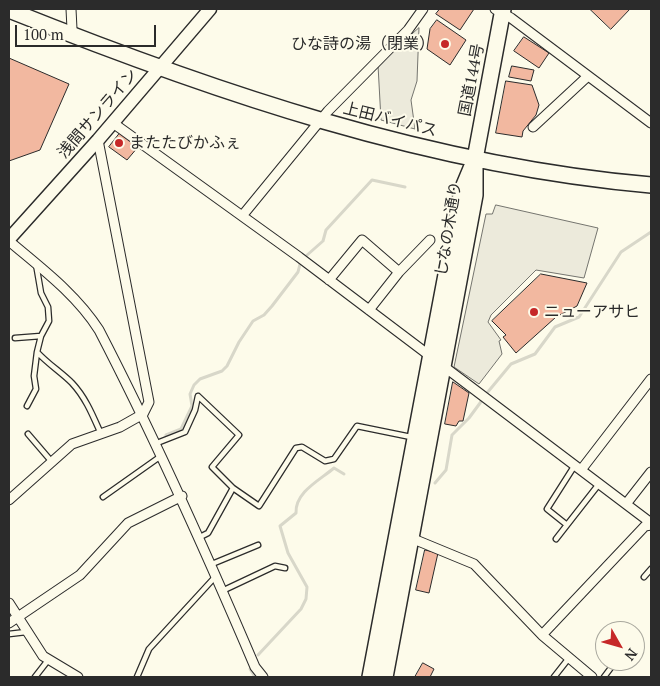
<!DOCTYPE html>
<html>
<head>
<meta charset="utf-8">
<style>
  body { margin:0 }
  #map { position:relative; width:660px; height:686px; overflow:hidden; background:#fdfbea; font-family:"PT Serif",serif }
  canvas { display:block }
  .frame { position:absolute; inset:0; border:10px solid #2b2b2b; pointer-events:none }
  .north { position:absolute; left:595px; top:621px; width:50px; height:50px; box-sizing:border-box; background:#fdfbea; border:1px solid #a9a89e; border-radius:50%; rotate:128deg; font-size:14px; font-weight:700; line-height:20px; text-align:center; color:#2b2b2b }
  .north::after { content:''; display:block; margin:auto; width:18px; height:22px; background:#c62828; clip-path:polygon(50% 0,100% 100%,50% 72%,0 100%) }
  .scale { position:absolute; left:15px; top:25px; width:141px; height:22px; box-sizing:border-box; border:2px solid #2b2b2b; border-top:0; padding-left:6px; font-size:15px; line-height:18px; white-space:nowrap; color:#2b2b2b; -webkit-text-stroke:4px #fdfbea; paint-order:stroke }
</style>
</head>
<body>
<div id="map">
<canvas width="660" height="686"></canvas>
<div class="frame"></div>
<div class="north">N</div>
<div class="scale">100 m</div>
</div>
<script>
const ctx = document.querySelector('canvas').getContext('2d');
ctx.lineJoin = 'round';
function fill(path, color) {
  ctx.fillStyle = color;
  ctx.fill(path, 'evenodd');
}
function stroke(path, color, width, dash) {
  ctx.strokeStyle = color;
  ctx.lineWidth = width;
  ctx.lineCap = dash ? 'butt' : 'round';
  ctx.setLineDash(dash || []);
  ctx.stroke(path);
}
function write(font, color, halo, rows, align = 'center') {
  ctx.font = font + ' "PT Serif","Noto Sans JP",serif';
  ctx.lineWidth = 4;
  ctx.setLineDash([]);
  ctx.textBaseline = 'middle';
  ctx.strokeStyle = halo;
  ctx.fillStyle = color;
  for (const [text, x, y, turn = 0] of rows) {
    ctx.save();
    ctx.translate(x, y);
    ctx.rotate((+turn || 0) * Math.PI / 180);
    ctx.textAlign = isNaN(turn) ? turn : align;
    if (halo) ctx.strokeText(text, 0, 0);
    ctx.fillText(text, 0, 0);
    ctx.restore();
  }
}
const parking = new Path2D(`
  M419,28L417,81L411,100L415,129L381,120L378,65Z
  M496,205L598,228L584,278L536,270L491,315L488,322L501,340L499,341L502,354L479,384L454,367L486,214H492Z`);
const stream = new Path2D(`
  M306,256L323,241L326,230L372,180L405,187
  M487,393L511,364L535,354L555,327L579,317L621,252L651,232
  M166,438V435L181,429L192,406L190,394L194,385L200,379L222,371L227,366L239,342L253,321L264,315L272,306L298,272L300,264
  M435,483L446,470L452,435L469,418L483,399
  M258,655L301,609L306,599L307,587L288,553L280,526L296,513C295,492 320,480 334,468L344,474
  M250,669L255,677`);
const building = new Path2D(`
  M440,9H474L460,30L436,14Z
  M590,9H630L611,29Z
  M437,20L466,40L450,65L427,49L430,29Z
  M524,37L549,53L539,68L514,51Z
  M9,58L69,84L40,150L9,161Z
  M512,66L534,70L531,81L509,77Z
  M506,81L532,85L539,105L536,115L523,131L522,137L496,133Z
  M120,133L138,147L127,160L109,147Z
  M541,274L587,283L577,306L556,317L516,353L503,337L506,335L492,321Z
  M453,382L469,393L463,421H459L456,426L445,424Z
  M425,550L438,553L429,593L416,590Z
  M423,663L434,669L430,677H415Z`);
const lane = new Path2D(`
  M36,264L41,293L48,307L49,321L41,336L37,352C48,364 61,372 72,383C86,398 93,416 101,434
  M15,338L41,336
  M27,406L36,389L34,376L37,352
  M28,434L52,462
  M157,443L185,432L195,410L198,396L239,435L212,467L233,488L259,506L296,448L302,447L325,461L334,459L357,426L411,437
  M103,497L161,456
  M567,525L547,509L575,465
  M200,537L208,533L233,488
  M556,539L599,484
  M212,564L258,545
  M644,577L651,569
  M222,591L275,566L285,568
  M9,634L26,632
  M35,677L49,659
  M137,677L149,649L216,576
  M554,677L569,658
  M604,677L616,661`);
const street = new Path2D(`
  M71,9L72,29
  M495,9L511,18L651,123
  M113,123L299,257L651,523
  M533,127L588,76
  M242,216L328,111L408,30L423,9
  M9,241C41,268 76,294 99,330C156,440 206,552 255,667L263,677
  M329,280L362,240L399,272
  M369,310L399,272L430,240
  M581,470L651,379
  M9,500L72,444L120,427L143,414L149,402L98,140
  M626,504L651,472
  M411,538L474,564L542,635L592,677
  M9,603L43,656L78,677
  M9,623L80,575L128,523L182,496
  M542,635L645,526L651,525`);
const secondary = new Path2D(`
  M9,239L98,140L210,9`);
const highway = new Path2D(`
  M9,10C214,92 430,166 651,185
  M370,677L462,190L475,159L503,9
  M385,677L475,195V165`);
const markers = [
  [445,44,5,"#c62828"],
  [119,143,5,"#c62828"],
  [534,312,5,"#c62828"]
];
const poiNames = [
  ["ひな詩の湯（閉業）",435,44,"right"],
  ["またたびかふぇ",129,143],
  ["ニューアサヒ",544,312]
];
const streetNames = [
  ["国道144号",472,80,-79],
  ["浅間サンライン",98,114,-49],
  ["上田バイパス",390,120,14],
  ["しなの木通り",449,229,-81]
];
fill(parking, '#eceadb');
stroke(parking, '#74746e', 1);
stroke(stream, '#d8d7c9', 3);
fill(building, '#f2b8a0');
stroke(building, '#2b2b2b', 1);
stroke(lane, '#2b2b2b', 7);
stroke(street, '#2b2b2b', 11);
stroke(secondary, '#2b2b2b', 15);
stroke(highway, '#2b2b2b', 18);
stroke(lane, '#fdfbea', 4.5);
stroke(street, '#fdfbea', 9);
stroke(secondary, '#fdfbea', 12);
stroke(highway, '#fdfbea', 15);
for (const [x, y, r, color] of markers) {
  const dot = new Path2D();
  dot.arc(x, y, r, 0, 2 * Math.PI);
  ctx.fillStyle = color;
  ctx.fill(dot);
  stroke(dot, '#fdfbea', 2);
}
write('16px', '#2b2b2b', '#fdfbea', poiNames, 'left');
write('16px', '#2b2b2b', '#fdfbea', streetNames);
</script>
</body>
</html>
